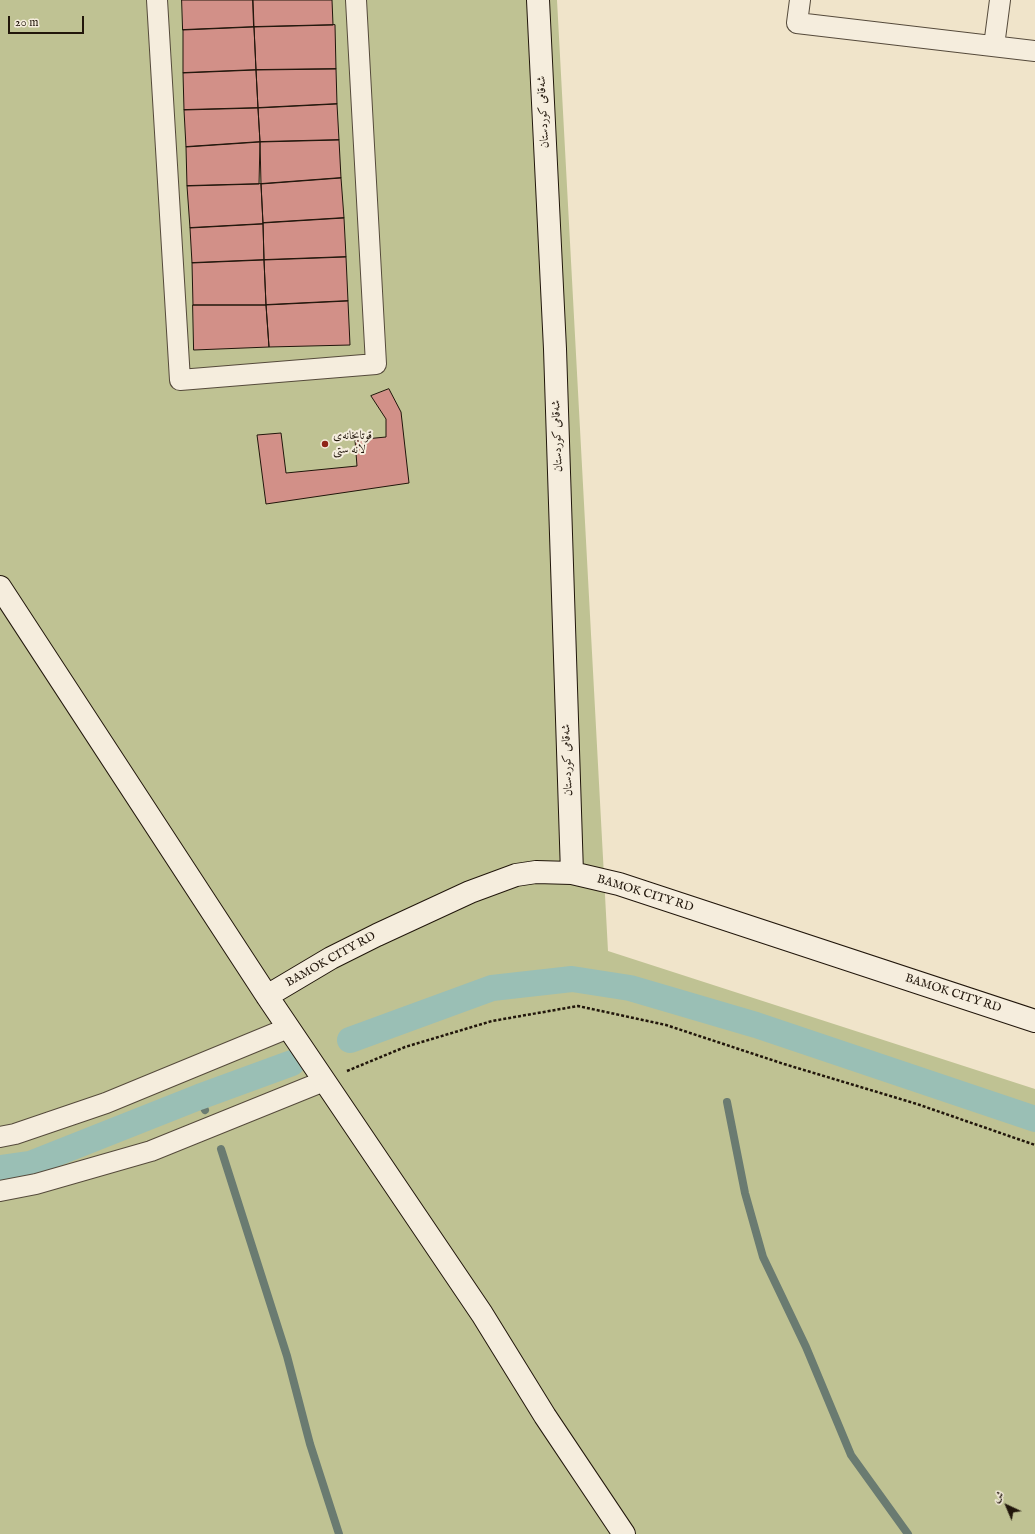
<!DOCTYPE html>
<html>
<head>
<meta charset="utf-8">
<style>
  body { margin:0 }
  #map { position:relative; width:1035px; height:1534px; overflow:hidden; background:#f0e4ca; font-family:"IM FELL English",Amiri,serif }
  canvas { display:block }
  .north { position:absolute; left:987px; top:1486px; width:40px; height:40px; -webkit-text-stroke:3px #f5eddd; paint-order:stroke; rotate:316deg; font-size:11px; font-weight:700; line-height:16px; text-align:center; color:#21160b }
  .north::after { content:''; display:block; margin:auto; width:14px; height:18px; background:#21160b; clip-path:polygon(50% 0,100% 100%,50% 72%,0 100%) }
  .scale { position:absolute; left:8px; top:16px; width:76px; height:18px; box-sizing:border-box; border:2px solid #21160b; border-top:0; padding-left:5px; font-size:12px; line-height:14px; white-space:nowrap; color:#21160b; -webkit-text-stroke:3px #f5eddd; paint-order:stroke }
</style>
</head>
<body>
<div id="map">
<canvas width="1035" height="1534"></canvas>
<div class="north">ش</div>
<div class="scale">20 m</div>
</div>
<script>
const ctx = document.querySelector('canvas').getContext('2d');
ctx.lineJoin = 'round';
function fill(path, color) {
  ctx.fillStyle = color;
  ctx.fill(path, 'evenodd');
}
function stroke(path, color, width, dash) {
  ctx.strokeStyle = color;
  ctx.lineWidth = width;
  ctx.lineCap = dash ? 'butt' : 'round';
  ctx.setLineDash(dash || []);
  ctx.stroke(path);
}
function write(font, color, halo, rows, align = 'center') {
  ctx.font = font + ' "IM FELL English",Amiri,serif';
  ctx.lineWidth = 4;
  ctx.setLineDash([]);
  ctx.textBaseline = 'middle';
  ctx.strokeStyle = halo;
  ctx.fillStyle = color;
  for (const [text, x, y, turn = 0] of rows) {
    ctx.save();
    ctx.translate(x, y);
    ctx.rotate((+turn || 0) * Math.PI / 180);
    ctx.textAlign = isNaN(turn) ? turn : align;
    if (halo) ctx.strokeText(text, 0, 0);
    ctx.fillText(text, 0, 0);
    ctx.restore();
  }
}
const green = new Path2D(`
  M0,0H557L608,951L1035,1089V1534H0Z`);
const stream = new Path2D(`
  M199,1097L205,1110
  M727,1102L745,1193L763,1257L806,1347L851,1455L908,1534
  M221,1149L287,1356L310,1444L339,1534`);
const canal = new Path2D(`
  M350,1040L492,988L572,979L630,988L756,1025L1035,1119
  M0,1168L30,1164L199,1097L292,1063`);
const building = new Path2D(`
  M182,0H253L254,27L183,30Z
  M253,0H332L333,25L254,27Z
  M335,25L336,69L256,70L254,27Z
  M254,27L256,70L183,73V30Z
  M336,69L337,104L258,108L256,70Z
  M256,70L258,108L184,110L183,73Z
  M337,104L339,140L260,142L258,108Z
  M258,108L260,142L186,147L184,110Z
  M339,140L341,178L261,184L260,142Z
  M260,142L259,184L187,186L186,147Z
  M341,178L344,218L263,223L261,184Z
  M261,184L263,224L190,228L187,186Z
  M344,218L346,257L264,260L263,223Z
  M263,224L264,260L192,263L190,228Z
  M346,257L348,301L266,305L264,260Z
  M264,260L266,305H193L192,263Z
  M348,301L350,345L269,347L266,305Z
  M193,305H266L269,347L194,350Z
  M389,389L401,412L409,483L266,504L257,435L281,433L286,473L357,466L355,440L386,437V419L371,396Z`);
const path = new Path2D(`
  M347,1071L405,1047L492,1021L578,1006L666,1025L784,1064L917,1104L1035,1145`);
const street = new Path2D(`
  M157,0L180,380L376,364L356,0
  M800,0L797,23L1035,51
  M994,46L1000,0
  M0,1137L15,1134L106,1103L288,1028
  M0,1191L36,1184L151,1151L324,1081`);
const secondary = new Path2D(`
  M538,0L555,349L572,873
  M0,587L267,996L482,1314L545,1416L624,1534
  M267,996L331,958L377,935L470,892L516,875L536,872L572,873L619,884L1035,1021`);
const markers = [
  [325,444,4,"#8f2418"]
];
const streetNames = [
  ["شەقامی کوردستان",544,112,-93],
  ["شەقامی کوردستان",558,436,-92],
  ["شەقامی کوردستان",568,760,-92],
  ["BAMOK CITY RD",645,894,17],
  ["BAMOK CITY RD",331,960,-29],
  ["BAMOK CITY RD",953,994,18]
];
const poiNames = [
  ["قوتابخانەی",333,437],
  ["لانە ستی",333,451]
];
fill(green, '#bfc293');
stroke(stream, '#6a7b71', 8);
stroke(canal, '#9abfb5', 26);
fill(building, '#d29088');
stroke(building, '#21160b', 1);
stroke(street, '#554a3b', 22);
stroke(secondary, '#21160b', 24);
stroke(path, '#21160b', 2.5, [3, 2]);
stroke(street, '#f5eddd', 20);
stroke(secondary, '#f5eddd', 22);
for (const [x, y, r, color] of markers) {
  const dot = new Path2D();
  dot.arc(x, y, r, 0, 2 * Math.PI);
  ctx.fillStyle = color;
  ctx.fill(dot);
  stroke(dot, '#f5eddd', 1.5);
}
write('12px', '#21160b', '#f5eddd', streetNames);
write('12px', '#21160b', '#f5eddd', poiNames, 'left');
</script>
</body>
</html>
